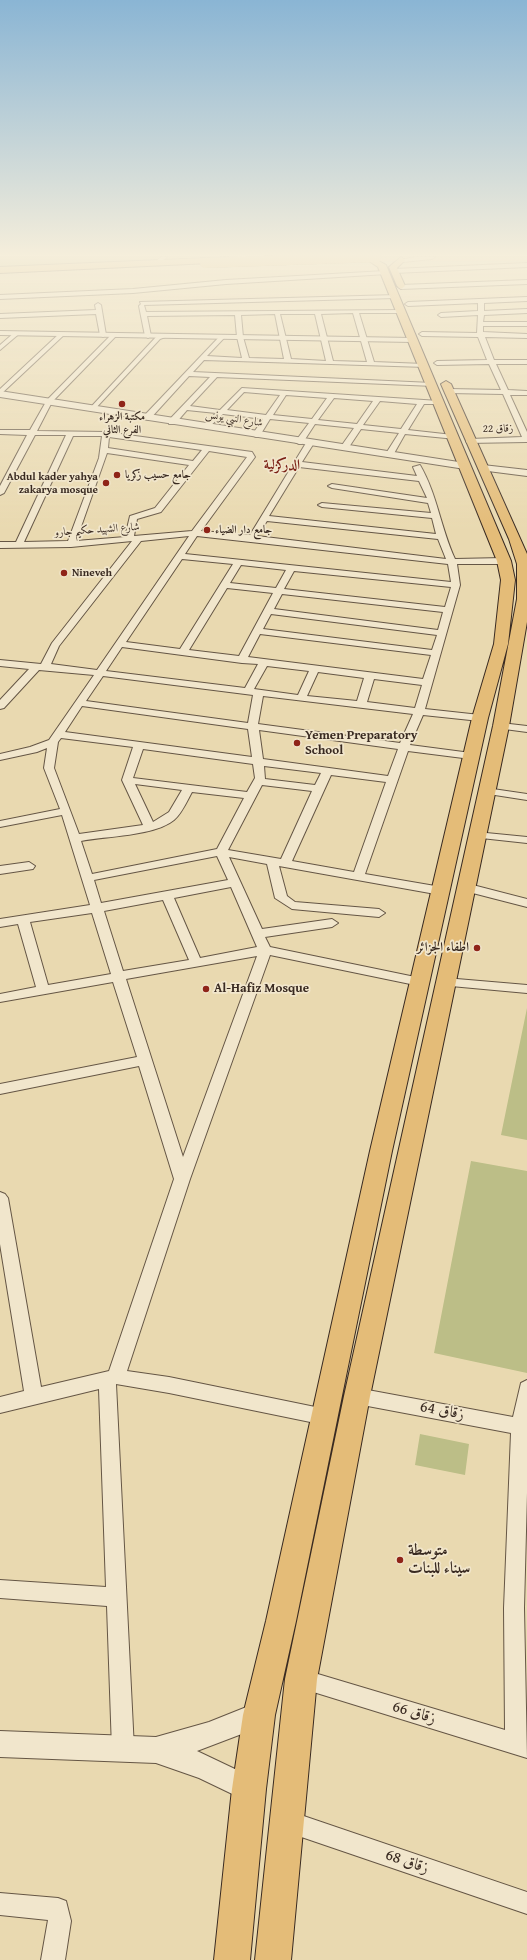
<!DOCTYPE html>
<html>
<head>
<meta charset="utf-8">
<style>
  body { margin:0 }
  canvas { display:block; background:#e9d9b0 }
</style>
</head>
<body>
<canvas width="527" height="1960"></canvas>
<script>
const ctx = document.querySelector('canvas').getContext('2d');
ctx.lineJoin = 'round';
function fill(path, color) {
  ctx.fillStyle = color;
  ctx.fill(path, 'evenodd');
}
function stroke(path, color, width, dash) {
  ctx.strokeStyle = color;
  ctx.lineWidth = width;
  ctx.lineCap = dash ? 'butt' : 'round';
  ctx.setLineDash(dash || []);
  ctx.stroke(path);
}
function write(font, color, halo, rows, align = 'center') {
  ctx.font = font + ' "Gentium Book Plus",Amiri,serif';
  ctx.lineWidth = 3.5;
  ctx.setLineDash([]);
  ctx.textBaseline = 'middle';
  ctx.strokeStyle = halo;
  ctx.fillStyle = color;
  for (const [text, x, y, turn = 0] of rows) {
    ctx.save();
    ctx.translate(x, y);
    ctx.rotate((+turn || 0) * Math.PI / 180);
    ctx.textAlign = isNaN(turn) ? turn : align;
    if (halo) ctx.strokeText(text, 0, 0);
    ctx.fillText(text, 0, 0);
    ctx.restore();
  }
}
const green = new Path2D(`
  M0,257H159L156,260L150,261L0,268Z
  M527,1008V1140L501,1135Z
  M471,1161L527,1171V1373L434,1353Z
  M420,1434L469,1444L465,1475L415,1465Z`);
const minor = new Path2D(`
  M161,257H167L160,263H156V261Z
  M527,263V267L394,273L391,271L394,269Z
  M385,271L387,274L226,284L133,293L0,299V295L133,289L226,280Z
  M527,280V284L401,289L398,287L401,285Z
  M397,295L398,296L395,298L144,305L146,312L403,310L404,311L401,313H359L374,362L424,364L426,365V367L204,360L193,372L432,383L435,385L434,386L217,377L190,406L220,410L242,388L439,401L442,403L441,404H424L408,430L453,435H456V439L405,434L392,457H389L385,455L399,433L361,429L347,450H344L340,448L354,428L315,424L302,444H299L295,442L309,423L270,419L259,437H256L252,435L263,419L223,414L207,429L203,427L216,413L187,410L175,424H169V420L210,377L189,376L149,420L142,418L220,336L225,337L207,356L242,358L237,337L235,315L147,316L151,336L148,338L145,336L139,306L141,304L140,302ZM353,313L367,362L333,361L321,314ZM275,314L284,359L249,358L243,337L241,315ZM280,314H315L326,361L291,359ZM244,392L280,395L266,415L227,410ZM286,395L327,398L312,419L273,415ZM334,398L373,401L357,424L318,420ZM380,401L417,404L401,429L363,425Z
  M527,297V301L484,303V311L527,309V313L484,315L483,322H527V326H483V332L527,334V338L485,337L494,360H527V364H496L508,390L527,391V395H510L527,432V442L467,443L466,441L470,439L522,437L503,394L449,393L446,391L449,389L501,390L489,364L437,365L434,363L437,361L487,360L478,337L422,336L419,334L422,332L477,333L478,315L441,317L438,315L441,313L478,311V303L408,306L405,304L408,302Z
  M98,303L101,305L106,335L103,337L100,335L96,314L0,318V314L96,310L95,305Z
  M15,332L20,333L0,350V345Z
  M60,333L65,334L0,395V389Z
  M112,334L117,335L52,402L37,431L106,432L252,452L255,457L201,531L250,535L306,443L310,441L314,443L302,462L417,476L413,467L420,465C437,494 441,529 455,559L504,558L508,561L504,564H457L460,585L425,709L480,715L485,718L480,721L423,715L410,745L471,753L476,756L471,759L408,751L365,874L441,887L445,888L447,891L445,894L441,895L279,866L287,896L295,902L379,909L385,913L379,917L292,909L275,898L267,864L229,857L262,929L332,919L338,923L332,927L265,937L270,947L420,978L425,979L427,982L425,985L420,986L270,955L190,1179L127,1371L169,1377L325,1409L331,1411L334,1417L331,1423L325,1425L169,1393L116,1384L134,1749L130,1756L123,1760L116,1756L112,1749L107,1606L0,1598V1580L106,1587L99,1389L0,1413V1397L24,1391L0,1244V1192L5,1194L8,1198L41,1387L109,1371L174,1179L139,1066L0,1094V1084L137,1057L113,982L0,1002V994L36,987L18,924L0,927V919L90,905L62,815L0,827V821L60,809L44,768L47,748L37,752L0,760V754L30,747L49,740L94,675L39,670L4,708L0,709V700L29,669L0,666V660L41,664L52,643L132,541L71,547L0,548V542H16L66,435H35L4,493L0,495V486L27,435L0,434V430H30L47,400ZM73,436H102L99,458L68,541L24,542ZM109,437L202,450L193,461L108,448ZM209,451L247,457L192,531L134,536L137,519L161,512ZM107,453L189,465L155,508L130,516L125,537L76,541ZM299,467L419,481L427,498L332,484L328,486L332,488L428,503L431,513L322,503L318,505L322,507L432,518L436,534L269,516ZM267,521L438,539L446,559L257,536ZM189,536L97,670L51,664L59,646L141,541ZM197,536L448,564L451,582L185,554ZM182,559L233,564L180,649L126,642ZM241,565L286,570L276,588L230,583ZM294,571L451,587L445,607L284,589ZM227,588L273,593L239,656L189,650ZM282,594L443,612L438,630L274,609ZM271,614L437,635L432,650L263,629ZM260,634L431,655L423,679L248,657ZM122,647L242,663L258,664L245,688L106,671ZM267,666L309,671L298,695L254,689ZM318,672L364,678L357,701L307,696ZM103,676L253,695L248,723L86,701ZM374,679L422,685L415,708L367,702ZM263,696L413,714L400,743L258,724ZM82,706L248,729L252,757L65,732ZM259,730L398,749L388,776L263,759ZM61,738L133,747L122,780L143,825L79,834L54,768L58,742ZM143,749L253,764L255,778L247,792L133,778ZM264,766L321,773L315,785L265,779ZM331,775L386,782L354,872L292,861ZM135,784L182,790L169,812L153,822ZM262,785L312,791L281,859L228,850ZM192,792L244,798L217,849L92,874L81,841C106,836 155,836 174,820C182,813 187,801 192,792ZM217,856L228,880L101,903L94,880ZM231,887L257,947L200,958L174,898ZM163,900L189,960L123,971L104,911ZM92,913L111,974L48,985L30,922ZM257,956L183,1157L126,979Z
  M165,334L168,336L160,339L94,410H90V408L156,337Z
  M501,723L527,726V732L497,728L496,726L497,724Z
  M486,788L527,794V800L482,793L480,791L482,789Z
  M476,832L527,837V843L472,837L470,835L472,833Z
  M29,862L35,866L33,869L0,874V866Z
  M465,883L527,899V907L461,890L459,887L461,884Z
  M445,978L527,985V993L440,985L438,982L440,979Z
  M527,1380V1493L524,1608L527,1758L294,1686L291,1679L294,1672L301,1669L505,1730L504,1608L511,1433L357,1404L351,1401L348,1396L351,1391L357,1388L513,1417L521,1383Z
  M286,1810L527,1892V1914L278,1829L275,1821L278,1813Z
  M0,1893L58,1898L66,1901L71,1921L65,1960H41L48,1920L0,1915Z`);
const tertiary = new Path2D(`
  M415,257H435L432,259L403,262L400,260Z
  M0,331L413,338L417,340L413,342L0,335Z
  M0,391L465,463L470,466L465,469L0,397Z
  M483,465L527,470V476L480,470L478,468Z
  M259,1702L268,1706L272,1715L268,1724L197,1751L258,1780L262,1789L258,1798L249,1802L199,1778L156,1763L0,1757V1731L156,1737L209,1722Z`);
const primary = new Path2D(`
  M228,257L232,260L231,262L0,273V267Z
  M401,257L405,260L397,268L405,286L401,289L397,286L389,267Z
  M373,258L386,265L511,561L515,580L508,644L488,718L392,1151L296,1621L275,1715L266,1789L250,1960H214L232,1789L243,1715L266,1621L370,1151L472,718L494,644L501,580L497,561L378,267L369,261Z
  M446,381L451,384L527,554V622L509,726L370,1396L317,1679L291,1960H255L285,1679L344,1396L493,726L517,599V564L509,539L441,384Z`);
const primaryBridge = new Path2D(`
  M205,263L377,257`);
const markers = [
  [122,404,4,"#8f2418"],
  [117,475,4,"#8f2418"],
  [106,483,4,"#8f2418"],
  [207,530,4,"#8f2418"],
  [64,573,4,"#8f2418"],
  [297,743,4,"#8f2418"],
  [477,948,4,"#8f2418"],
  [206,989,4,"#8f2418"],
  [400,1560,4,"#8f2418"]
];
const farPoinames = [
  ["مكتبة الزهراء",122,417,"center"],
  ["الفرع الثاني",122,430,"center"],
  ["جامع حسيب زكريا",125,475],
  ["Abdul kader yahya",98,477,"right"],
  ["zakarya mosque",98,490,"right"],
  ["جامع دار الضياء",215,530],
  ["Nineveh",72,573]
];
const farStreetnames = [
  ["شارع النبي يونس",234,419,9],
  ["زقاق 22",498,429,-1],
  ["شارع الشهيد حكيم جارو",97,530,-4]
];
const poiNames = [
  ["Yemen Preparatory",305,736],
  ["School",305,751],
  ["اطفاء الجزائر",469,948,"right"],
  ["Al-Hafiz Mosque",214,989]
];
const farDistrictnames = [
  ["الدركزلية",282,465]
];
const nearStreetnames = [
  ["زقاق 64",442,1411,11],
  ["زقاق 66",414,1713,17],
  ["زقاق 68",407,1862,19]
];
const nearPoinames = [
  ["متوسطة",408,1551],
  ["سيناء للبنات",408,1569]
];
fill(green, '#bcbe87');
stroke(minor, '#655645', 2);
stroke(tertiary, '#655645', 2);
stroke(primary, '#392a21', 2);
fill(minor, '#f1e6cc');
fill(tertiary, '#f1e6cc');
fill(primary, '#e4bc78');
stroke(primaryBridge, '#392a21', 10, []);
stroke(primaryBridge, '#e4bc78', 10);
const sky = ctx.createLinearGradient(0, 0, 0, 531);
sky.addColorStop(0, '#8ab5d4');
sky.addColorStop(0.48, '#f5eedb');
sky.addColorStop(1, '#f5eedb00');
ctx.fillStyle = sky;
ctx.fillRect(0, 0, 527, 531);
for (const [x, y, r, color] of markers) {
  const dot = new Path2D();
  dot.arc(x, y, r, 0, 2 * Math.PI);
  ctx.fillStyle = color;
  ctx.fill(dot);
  stroke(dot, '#f1e6cc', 1.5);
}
write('bold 11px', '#392a21', '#f1e6cc', farPoinames, 'left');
write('11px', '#392a21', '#f1e6cc', farStreetnames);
write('bold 13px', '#392a21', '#f1e6cc', poiNames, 'left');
write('bold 14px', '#7a1f14', '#f1e6cc', farDistrictnames);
write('16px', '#392a21', '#f1e6cc', nearStreetnames);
write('bold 16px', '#392a21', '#f1e6cc', nearPoinames, 'left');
</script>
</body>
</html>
